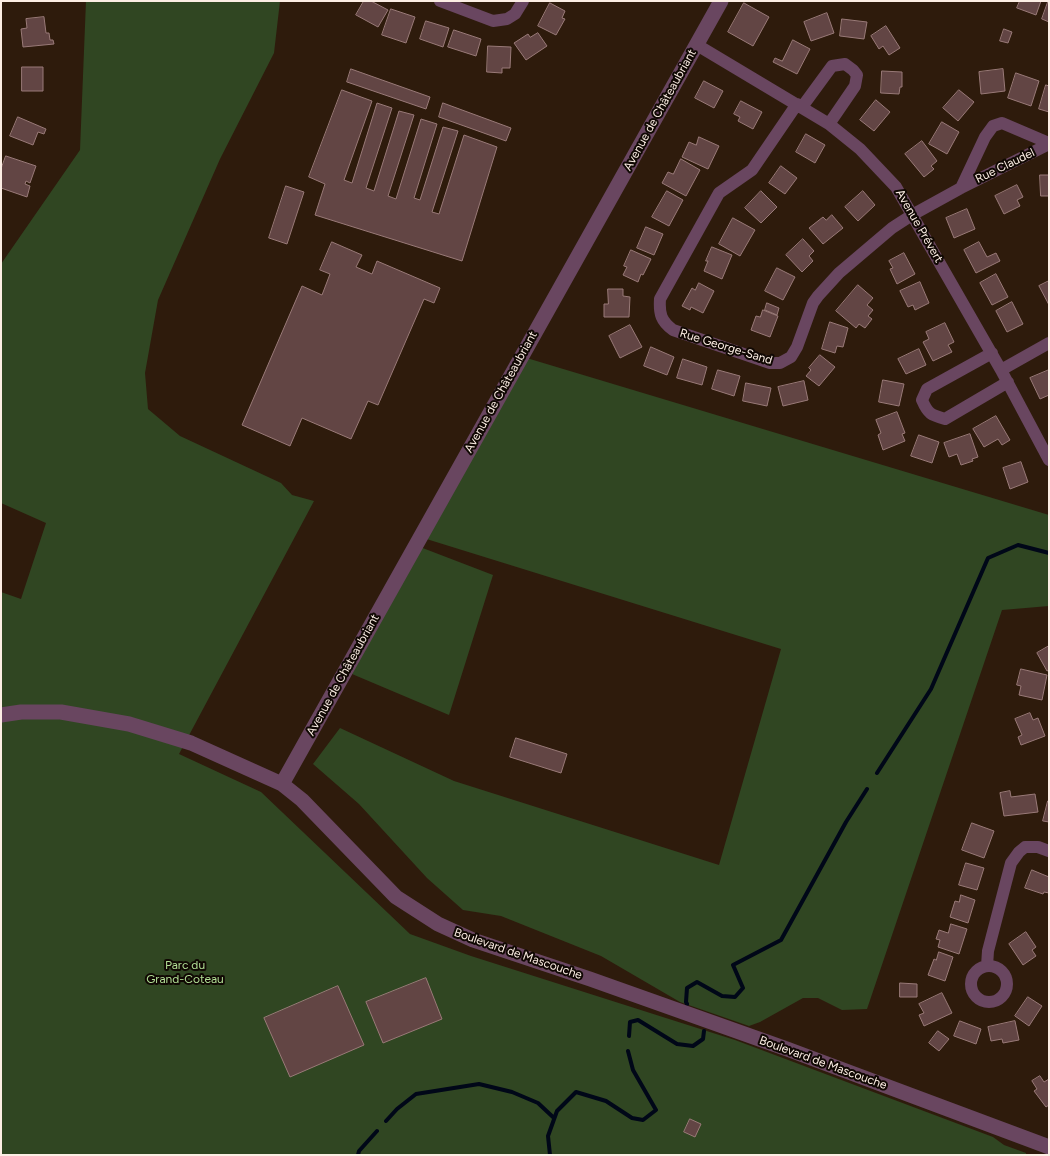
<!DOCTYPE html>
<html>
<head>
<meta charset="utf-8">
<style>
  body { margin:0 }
  #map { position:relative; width:1050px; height:1156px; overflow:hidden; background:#2e1b0c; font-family:Figtree,sans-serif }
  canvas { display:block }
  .frame { position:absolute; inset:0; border:2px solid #fceee4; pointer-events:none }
</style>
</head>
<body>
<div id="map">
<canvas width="1050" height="1156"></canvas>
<div class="frame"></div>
</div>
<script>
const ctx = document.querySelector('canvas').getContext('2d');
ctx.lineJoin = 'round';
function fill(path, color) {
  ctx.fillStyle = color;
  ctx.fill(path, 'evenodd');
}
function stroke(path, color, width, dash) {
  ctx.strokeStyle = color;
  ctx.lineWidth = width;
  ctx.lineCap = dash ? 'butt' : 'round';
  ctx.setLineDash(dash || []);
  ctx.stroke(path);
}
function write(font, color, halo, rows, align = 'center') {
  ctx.font = font + ' Figtree,sans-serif';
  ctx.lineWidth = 4;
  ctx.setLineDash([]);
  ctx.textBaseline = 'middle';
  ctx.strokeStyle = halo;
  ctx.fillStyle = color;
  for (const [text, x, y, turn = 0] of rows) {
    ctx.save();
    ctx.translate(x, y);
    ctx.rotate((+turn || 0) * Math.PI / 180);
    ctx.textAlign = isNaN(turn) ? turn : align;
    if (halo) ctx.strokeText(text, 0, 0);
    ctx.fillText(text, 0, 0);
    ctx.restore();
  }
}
const green = new Path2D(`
  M86,1H280L274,53L220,159L158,300L145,373L148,409L180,436L281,483L292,495L314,501L179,754L261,792L410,934L471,956L735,1040L993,1137L1004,1145L1026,1153V1155H1V592L21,599L46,523L1,503V264L80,150Z
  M520,356L1049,515V606L1002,610L867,1009L842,1010L818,998H803L760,1022L749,1026L680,1002L601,956L501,916L463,910L427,878L359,804L313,764L340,728L454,781L719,865L781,649L420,537Z
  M420,547L493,575L449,715L352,674Z`);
const stream = new Path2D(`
  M877,773L931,689L988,558L1018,545L1049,553
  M687,1004L686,1002L687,988L697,982L722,996L735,997L743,988L733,965L781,940L846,822L867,789
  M629,1036L630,1022L638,1020L677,1044L693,1046L703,1039L704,1031
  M386,1121L397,1109L416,1094L479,1084L512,1092L538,1103L554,1118
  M358,1155L359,1151L377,1131
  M550,1155L548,1136L557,1111L576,1092L606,1101L632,1118L643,1120L656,1110L633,1070L628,1051`);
const building = new Path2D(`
  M364,1H371L388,10L378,27L356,15Z
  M1020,1H1041L1036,15L1017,8Z
  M1048,2L1049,3V22L1042,19Z
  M550,3L565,11L562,18L565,19L556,35L538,26Z
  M744,3L769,17L753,46L728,32Z
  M391,9L415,17L406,43L382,35Z
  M827,13L834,33L811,41L804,22Z
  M44,17L46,33H49L50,40H53L54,44L23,47L21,29L27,28L26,19Z
  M842,19L867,22L864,39L840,36Z
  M426,21L449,28L443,47L420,39Z
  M886,26L900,48L889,55L883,46L879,49L871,36Z
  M1004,29L1012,32L1008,43L1000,41Z
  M454,30L481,39L476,56L448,47Z
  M538,33L547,46L526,60L514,43L528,34L530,37Z
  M793,40L810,49L797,74L773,62L775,58L782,61Z
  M488,46L511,47L510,68H502V73L487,72Z
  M22,67H43V91H22Z
  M351,69L430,97L426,109L347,82Z
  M1003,69L1005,91L981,94L979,72Z
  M882,71L902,72V87H900L899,94L881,93Z
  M1016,73L1039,81L1031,106L1008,98Z
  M704,81L723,91L714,108L695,98Z
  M1046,85L1049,86V112L1039,109Z
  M342,90L372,101L344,180L352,183L377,103L392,108L366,188L374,191L399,111L414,115L388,196L396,199L421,119L437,124L414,198L420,200L443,127L458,131L432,212L439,214L464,135L497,147L462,261L315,215L325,184L309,177Z
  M959,90L974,102L958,121L943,108Z
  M876,100L890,112L874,131L860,120Z
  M741,101L762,112L753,129L738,121L740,117L734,114Z
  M443,103L511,128L506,141L439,117Z
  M18,117L46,129L44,134L38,132L33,145L10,136Z
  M942,122L959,132L947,154L929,144Z
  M806,134L825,145L815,163L796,152Z
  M699,137L719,146L708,169L682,157L689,142L696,145Z
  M922,141L937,161L931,166L934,169L924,177L905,154Z
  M6,156L36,166L30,183L26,181L25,184L30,186L27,197L1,188V169Z
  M681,159L700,170L686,196L662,183L668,172L673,174Z
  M781,166L797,178L785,194L769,183Z
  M1040,175H1049V196H1041Z
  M1017,185L1023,197L1017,200L1020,206L1004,214L995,196Z
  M286,186L304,192L287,244L269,238Z
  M667,191L683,200L669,226L652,217Z
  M761,191L777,207L761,223L745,208Z
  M863,191L875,205L858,221L845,207Z
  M967,209L975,229L954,238L946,218Z
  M832,215L843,228L823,244L809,228L823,217L826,220Z
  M733,218L755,230L740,256L719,244Z
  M646,227L663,234L654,255L637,248Z
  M803,239L814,251L809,256L813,261L802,272L786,255Z
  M332,242L362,255L356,267L372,274L377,261L440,288L434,303L424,299L378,405L368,401L351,439L302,418L290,446L242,425L302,286L322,295L330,274L320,270Z
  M979,242L987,257L996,253L1000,261L976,273L964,250Z
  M712,247L732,255L722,279L704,271L708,261H706Z
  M631,250L651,259L643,275L641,274L638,282L623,275L627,267L624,266Z
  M904,253L915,274L897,284L890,269L893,268L889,261Z
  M777,268L795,277L783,300L765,291Z
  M996,274L1008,297L992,305L980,283Z
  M1049,281V305L1039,286Z
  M920,282L929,303L915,310L913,305L908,307L900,291Z
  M699,283L714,291L703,313L691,307L690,310L682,306L692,288L695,290Z
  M858,285L873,298L867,305L873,310L868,316L872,319L865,328L859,324L856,328L836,311Z
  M608,289H623V296L630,297L629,317H604V304H608Z
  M1012,302L1023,324L1007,332L996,311Z
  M767,303L779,308L777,315L765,310Z
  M763,310L778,316L770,337L751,330L756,316L760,317Z
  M830,322L848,328L843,347L837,346L835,353L822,349Z
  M945,323L954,342L948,345L952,352L933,361L923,342L929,339L926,332Z
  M630,325L642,347L620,358L609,336Z
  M651,347L674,357L667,375L644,366Z
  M919,349L926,365L906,374L898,359Z
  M820,355L835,367L819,386L806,376L811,370L809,368Z
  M683,359L707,367L702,385L677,378Z
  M718,370L740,376L734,396L712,389Z
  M1049,370V395L1040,399L1030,378Z
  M883,380L904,384L899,406L879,402Z
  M804,381L808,400L783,406L778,387Z
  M746,383L771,388L767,406L743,401Z
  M897,412L905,433L902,434L905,441L883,450L878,435L881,433L876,420Z
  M996,416L1010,440L1002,445L998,439L984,447L973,429Z
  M970,434L978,457L972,459L973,461L961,465L957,454L949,457L944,443Z
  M919,435L939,442L932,463L911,456Z
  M1021,462L1028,482L1010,489L1003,468Z
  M1049,646V670L1047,671L1037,653Z
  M1021,669L1047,675L1042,700L1019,695L1021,686L1017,685Z
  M1030,713L1033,720L1038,718L1045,736L1021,745L1018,737L1022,735L1015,719Z
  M516,738L567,754L561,773L510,757Z
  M1010,791L1011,797L1035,794L1038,812L1004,816L1000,793Z
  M1048,801H1049V822L1043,821Z
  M972,823L994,831L984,858L962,850Z
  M966,863L984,868L977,890L959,885Z
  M1032,870L1049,877V893L1044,892L1043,894L1025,888Z
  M961,895L975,900L968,923L950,917L955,901L959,902Z
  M951,924L967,929L959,954L938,947L940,940L936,939L939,930L948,933Z
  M1026,932L1036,947L1032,950L1036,956L1023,965L1009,944Z
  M939,952L953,957L945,981L928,975L934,959L936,960Z
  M426,978L442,1019L383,1043L366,1002Z
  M900,983L917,984V997H900Z
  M338,986L364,1045L290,1077L264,1018Z
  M942,993L952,1013L924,1026L919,1015L924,1013L919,1004Z
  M1028,997L1042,1006L1029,1026L1015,1016Z
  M960,1021L981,1029L976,1044L954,1036Z
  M1015,1021L1019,1040L1003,1043L1002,1039L991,1041L988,1027Z
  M938,1031L949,1039L939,1051L929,1043Z
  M1040,1076L1044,1082L1049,1079V1105L1046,1107L1034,1091L1037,1089L1032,1081Z
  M690,1119L701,1124L695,1137L684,1132Z`);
const minor = new Path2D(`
  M440,1L493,21L507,19L515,14L523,1
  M697,45L829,124L860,149L896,187L1001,370L1049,460
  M797,104L752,170L719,193L660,299C659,314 661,321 673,330L770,363H780L791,357L797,347L813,303L818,296L839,273L892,228L912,215L961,188L1049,144
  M802,107L832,66L845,64L853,70L857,75L855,86L829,124
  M961,188L985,137L993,126L1002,123L1049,143
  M992,353L927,389L922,400C928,414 931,415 945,419L1008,382
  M1001,370L1049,343
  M987,966L988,951L1011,863L1019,852L1025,847H1038L1049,851
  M971 984a18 18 0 1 1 36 0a18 18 0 1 1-36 0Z`);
const tertiary = new Path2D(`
  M1,715L21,712H61L129,724L191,743L282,784L302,800L396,897L438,924L473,940L590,979L787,1049L1049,1147
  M282,784L721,1`);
const streetNames = [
  ["Avenue de Châteaubriant",660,110,-61],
  ["Rue Claudel",1005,166,-26],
  ["Avenue Prévert",919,226,60],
  ["Rue George-Sand",726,347,17],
  ["Avenue de Châteaubriant",501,392,-61],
  ["Avenue de Châteaubriant",343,675,-61],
  ["Boulevard de Mascouche",518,954,19],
  ["Boulevard de Mascouche",823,1063,20]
];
const parkNames = [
  ["Parc du",185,965],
  ["Grand-Coteau",185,979]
];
fill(green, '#304622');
stroke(stream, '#000718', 4);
fill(building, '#624544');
stroke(building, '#997a78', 1);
stroke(minor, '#694660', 12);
stroke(tertiary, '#694660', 15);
write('12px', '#fceee4', '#100803', streetNames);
write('12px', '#b2df96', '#100803', parkNames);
</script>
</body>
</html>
